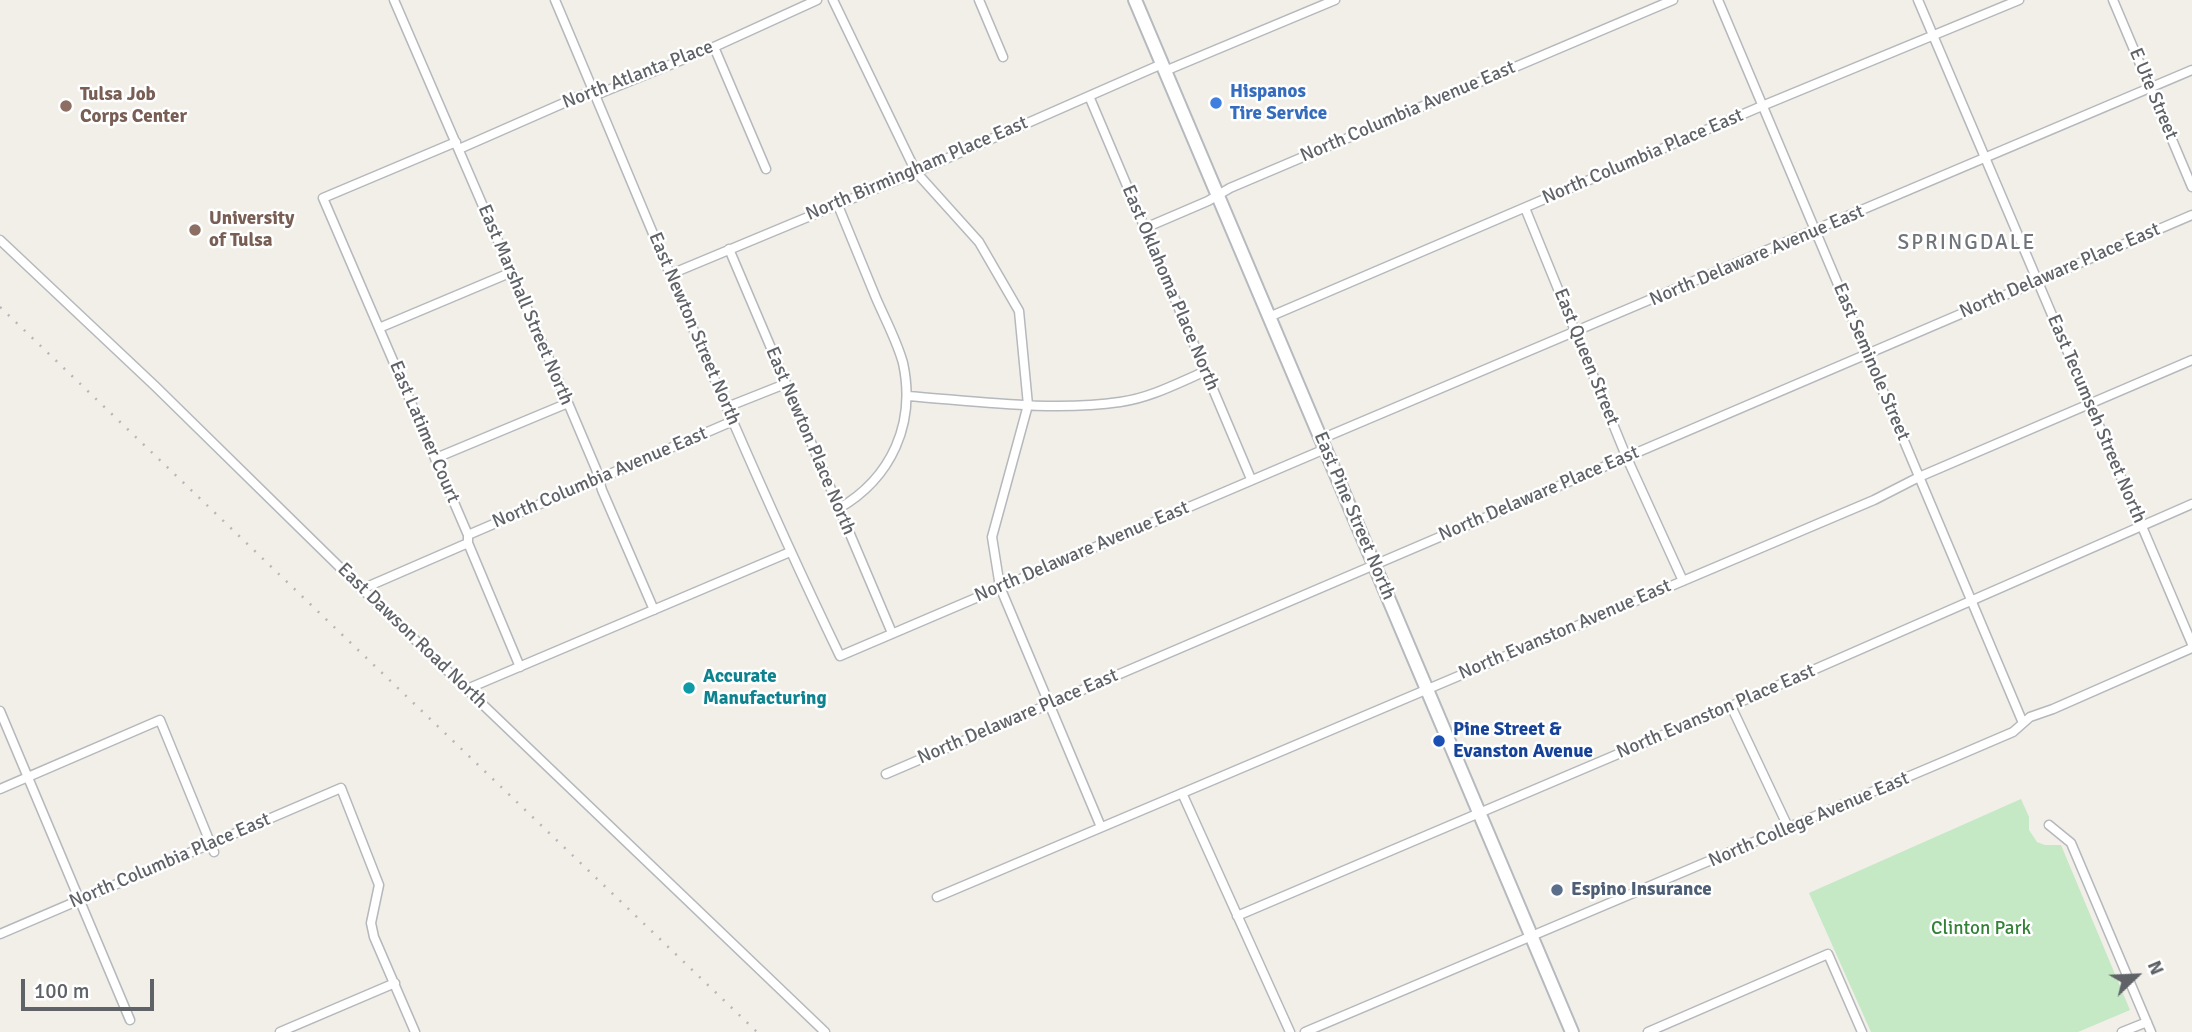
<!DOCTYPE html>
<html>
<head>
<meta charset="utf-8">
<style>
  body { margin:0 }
  #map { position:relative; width:2192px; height:1032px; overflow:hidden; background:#f1efe8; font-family:Signika,sans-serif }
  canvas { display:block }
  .north { position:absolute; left:2101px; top:941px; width:70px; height:70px; -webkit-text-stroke:5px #fff; paint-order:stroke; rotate:67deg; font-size:19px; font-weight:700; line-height:28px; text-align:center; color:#5f6368 }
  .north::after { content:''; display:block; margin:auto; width:24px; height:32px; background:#5f6368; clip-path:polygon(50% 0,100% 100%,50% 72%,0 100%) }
  .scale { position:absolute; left:21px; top:979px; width:133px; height:32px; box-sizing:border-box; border:4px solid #5f6368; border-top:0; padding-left:9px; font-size:21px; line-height:24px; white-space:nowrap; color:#5f6368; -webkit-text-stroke:5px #fff; paint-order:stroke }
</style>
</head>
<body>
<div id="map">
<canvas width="2192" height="1032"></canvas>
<div class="north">N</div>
<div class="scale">100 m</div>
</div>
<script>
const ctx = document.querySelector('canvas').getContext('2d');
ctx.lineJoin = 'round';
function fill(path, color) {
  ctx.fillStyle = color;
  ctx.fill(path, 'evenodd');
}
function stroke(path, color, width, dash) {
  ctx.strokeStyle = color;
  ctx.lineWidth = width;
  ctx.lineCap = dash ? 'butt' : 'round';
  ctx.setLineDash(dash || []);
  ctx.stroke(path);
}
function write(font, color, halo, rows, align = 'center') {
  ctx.font = font + ' Signika,sans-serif';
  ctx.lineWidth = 5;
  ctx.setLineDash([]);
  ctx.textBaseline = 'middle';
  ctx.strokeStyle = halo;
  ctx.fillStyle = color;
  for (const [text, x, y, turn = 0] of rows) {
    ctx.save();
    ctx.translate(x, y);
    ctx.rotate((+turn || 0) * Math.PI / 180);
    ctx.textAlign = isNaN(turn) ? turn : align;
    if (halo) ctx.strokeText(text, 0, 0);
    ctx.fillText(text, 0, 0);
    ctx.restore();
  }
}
const green = new Path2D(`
  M2021,799L2029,817V830L2037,842L2045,845H2061L2130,1010L2078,1032H1871L1809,893Z`);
const minor = new Path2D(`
  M394,0L568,403L596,469L602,490L654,610
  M555,0C648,219 736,441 840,656L1325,449
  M833,0L916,172L979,242L1019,311L1028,405L992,537L1000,587L1101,827
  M979,0L1003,57
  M1718,0L2023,723
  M1918,0L2192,644
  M2113,0L2192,187
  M714,47L766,169
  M1165,71L1335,0
  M1089,96L1251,479
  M456,142L323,198L468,535V543L520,667
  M459,149L582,95H596L714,47L817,0
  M837,203C850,235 863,266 876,298C885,319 897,341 903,363C916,423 892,478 838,509
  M1525,208L1626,456L1683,581
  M1145,228L1208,201L1230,188L1673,0
  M0,240L155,386L362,589L825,1032
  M729,249L892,633
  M671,274L916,172L1162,64
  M1269,317L1762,106L2019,0
  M379,328L512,272
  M907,396C975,401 1052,412 1120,402C1150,398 1178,383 1206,371
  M727,407L785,384
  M1321,439L2192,70
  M436,458L568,403
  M468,535L733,421
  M362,589L468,543
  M467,689L790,552
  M1731,706L1789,829
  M0,711L130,1020
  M886,774L2192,215
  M0,789L160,720L214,852
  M1182,793L1290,1032
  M2049,825L2071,843L2151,1032
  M937,897L1874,500L1919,477L2192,360
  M1237,916L1731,706L2192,504
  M0,934L341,788L379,885L371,923L374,937L415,1032
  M280,1032L395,983
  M1305,1032L1957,756L2013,732L2030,717L2053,709L2192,648
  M1648,1032L1828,954L1862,1032
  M2122,1032L2147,1022`);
const secondary = new Path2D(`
  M1135,0L1572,1032`);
const rail = new Path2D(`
  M0,307L757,1032`);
const markers = [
  [1216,103,7,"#3f7fe0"],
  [66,106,7,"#8d6e63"],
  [195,230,7,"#8d6e63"],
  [689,688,7,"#0f9aa8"],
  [1439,741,7,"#1a4fb4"],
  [1557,890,7,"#5c6f8a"]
];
const streetNames = [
  ["North Atlanta Place",638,75,-21],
  ["E Ute Street",2153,94,67],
  ["North Columbia Avenue East",1408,112,-23],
  ["North Columbia Place East",1643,157,-23],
  ["North Birmingham Place East",917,169,-23],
  ["North Delaware Avenue East",1757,256,-23],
  ["North Delaware Place East",2060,271,-23],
  ["East Oklahoma Place North",1170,288,67],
  ["East Marshall Street North",525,305,67],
  ["East Newton Street North",694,329,67],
  ["East Queen Street",1586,357,68],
  ["East Seminole Street",1871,362,67],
  ["East Tecumseh Street North",2096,419,67],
  ["East Latimer Court",424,432,67],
  ["East Newton Place North",810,441,67],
  ["North Columbia Avenue East",600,478,-23],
  ["North Delaware Place East",1539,494,-23],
  ["East Pine Street North",1354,516,67],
  ["North Delaware Avenue East",1082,552,-23],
  ["North Evanston Avenue East",1565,630,-23],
  ["East Dawson Road North",412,636,44],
  ["North Evanston Place East",1716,712,-23],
  ["North Delaware Place East",1018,717,-23],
  ["North College Avenue East",1809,820,-23],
  ["North Columbia Place East",170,861,-23]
];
const shopNames = [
  ["Hispanos",1230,92],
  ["Tire Service",1230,114]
];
const educationNames = [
  ["Tulsa Job",80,95],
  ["Corps Center",80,117],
  ["University",209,219],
  ["of Tulsa",209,241]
];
const cultureNames = [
  ["Accurate",703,677],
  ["Manufacturing",703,699]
];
const transitNames = [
  ["Pine Street &",1453,730],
  ["Evanston Avenue",1453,752]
];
const serviceNames = [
  ["Espino Insurance",1571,890]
];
const parkNames = [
  ["Clinton Park",1981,929]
];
const neighbourhoodNames = [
  ["SPRINGDALE",1967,243]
];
fill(green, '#c5e8c5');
stroke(minor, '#b5b8bc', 11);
stroke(secondary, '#b6babf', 16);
stroke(minor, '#fff', 8);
stroke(secondary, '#fff', 12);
stroke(rail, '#b6b7b8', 2.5, [2, 9]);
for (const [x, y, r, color] of markers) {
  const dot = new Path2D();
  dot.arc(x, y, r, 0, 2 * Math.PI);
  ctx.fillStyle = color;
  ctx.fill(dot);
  stroke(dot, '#fff', 2.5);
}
write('19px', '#5f6368', '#fff', streetNames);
write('bold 19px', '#366cbe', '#fff', shopNames, 'left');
write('bold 19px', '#785e54', '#fff', educationNames, 'left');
write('bold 19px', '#0d838f', '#fff', cultureNames, 'left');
write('bold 19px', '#164399', '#fff', transitNames, 'left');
write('bold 19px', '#4e5e75', '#fff', serviceNames, 'left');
write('19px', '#348238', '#fff', parkNames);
ctx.letterSpacing = '2px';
write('21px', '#70757a', '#fff', neighbourhoodNames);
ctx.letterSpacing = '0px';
</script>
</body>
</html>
